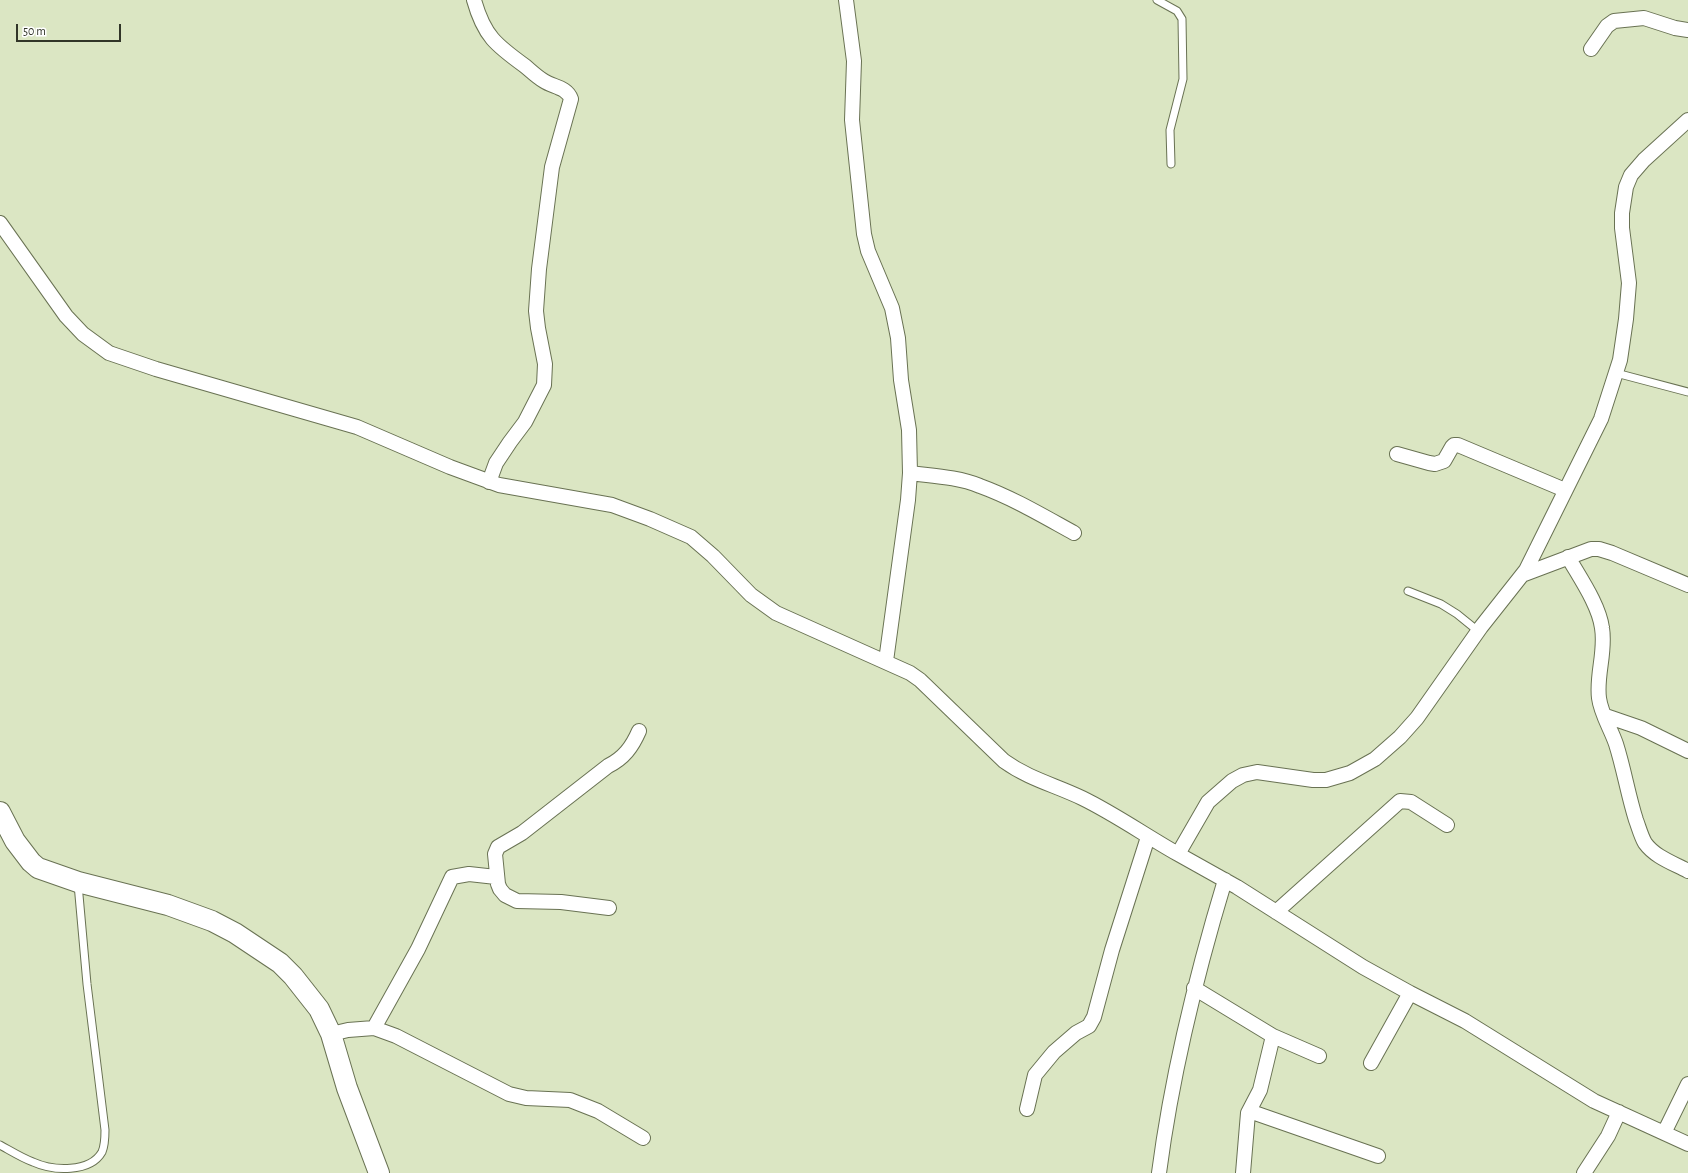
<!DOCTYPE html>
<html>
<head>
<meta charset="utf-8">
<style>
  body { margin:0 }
  #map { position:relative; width:1688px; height:1173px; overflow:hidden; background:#dbe6c3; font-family:"Alegreya Sans",sans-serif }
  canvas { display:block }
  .scale { position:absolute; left:16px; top:24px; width:105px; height:18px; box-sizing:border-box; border:2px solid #313528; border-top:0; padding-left:5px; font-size:12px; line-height:14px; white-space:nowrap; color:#313528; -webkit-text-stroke:3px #fff; paint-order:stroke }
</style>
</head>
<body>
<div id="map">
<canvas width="1688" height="1173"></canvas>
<div class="scale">50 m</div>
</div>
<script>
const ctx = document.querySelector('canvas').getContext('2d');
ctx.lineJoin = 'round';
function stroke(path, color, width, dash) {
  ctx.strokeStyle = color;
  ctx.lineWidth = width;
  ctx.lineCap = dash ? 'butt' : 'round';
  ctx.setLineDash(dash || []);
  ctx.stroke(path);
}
const lane = new Path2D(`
  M1157,0L1177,11L1182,19L1183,79L1170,130L1171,164
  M1616,373L1688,392
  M1408,591L1441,604L1457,614L1478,631
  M0,1145C11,1151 22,1158 33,1162C53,1171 90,1173 102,1152C105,1145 105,1138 105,1130L87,984L78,884`);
const street = new Path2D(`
  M474,0C484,36 496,45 525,66C531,71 537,77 544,81C553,87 567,87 571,99L552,167L539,269L536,311L538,328L545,364L544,385L525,422L510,442L496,463L489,482
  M846,0L854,61L852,120L864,234L868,251L892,308L898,338L901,380L909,430L910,473L908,500L886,661
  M1591,49L1607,26L1614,21L1644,18L1675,28L1688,30
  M0,223L66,316L83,334L109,353L156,369L357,427L450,467L499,485L612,505L650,519L691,537L713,556L751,595L776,613L910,673L920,680L1004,761C1029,779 1055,785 1082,798C1115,814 1146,836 1178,854L1208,802L1232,781L1243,775L1257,772L1313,780H1326L1350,773L1375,759L1400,737L1417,718L1481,627L1526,570L1601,419L1620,360L1626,319L1629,283L1622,228V213L1626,187L1631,175L1644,160L1688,120
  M1397,454L1429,463L1435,464L1444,461L1452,447L1454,445H1458L1565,490
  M910,473C933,476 958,477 980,486C1013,498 1043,516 1074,533
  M1568,557C1580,578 1599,605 1602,628C1606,652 1596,675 1599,698C1601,714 1611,729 1616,744C1624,769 1628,795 1636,820C1639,828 1641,836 1645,843C1655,857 1673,863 1688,871
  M1522,575L1591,549H1599L1612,553L1688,585
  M1606,716L1641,728L1688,751
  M1178,854L1237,887L1363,967L1410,993L1465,1021L1594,1101L1688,1144
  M609,908L561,902L517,901L505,895L500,889L498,884L495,854L498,847L522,833L608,766C624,758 632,747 639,731
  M1276,912L1400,801L1411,802L1447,825
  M1194,988L1273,1036L1319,1056
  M374,1028L418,949L452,877L469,874L496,877
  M331,1034L348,1030L374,1028L396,1036L509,1094L526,1098L570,1100L598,1111L643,1138
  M1371,1063L1410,993
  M1027,1109L1035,1075L1054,1052L1076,1033L1089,1026L1094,1017L1112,950L1148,837
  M1249,1111L1378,1156
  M1664,1133L1688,1084
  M1159,1173C1172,1073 1196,976 1225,880
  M1243,1173L1248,1113L1260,1090L1273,1036
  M1584,1173L1608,1136L1619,1112`);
const secondary = new Path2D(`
  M0,812L15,841L31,862L38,868L78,882L168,905L212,921L235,933L280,963L293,976L319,1009L331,1034L347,1088L379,1173`);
stroke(lane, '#697253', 9);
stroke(street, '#697253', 16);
stroke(secondary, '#697253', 22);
stroke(lane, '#fff', 7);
stroke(street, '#fff', 14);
stroke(secondary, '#fff', 20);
</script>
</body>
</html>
